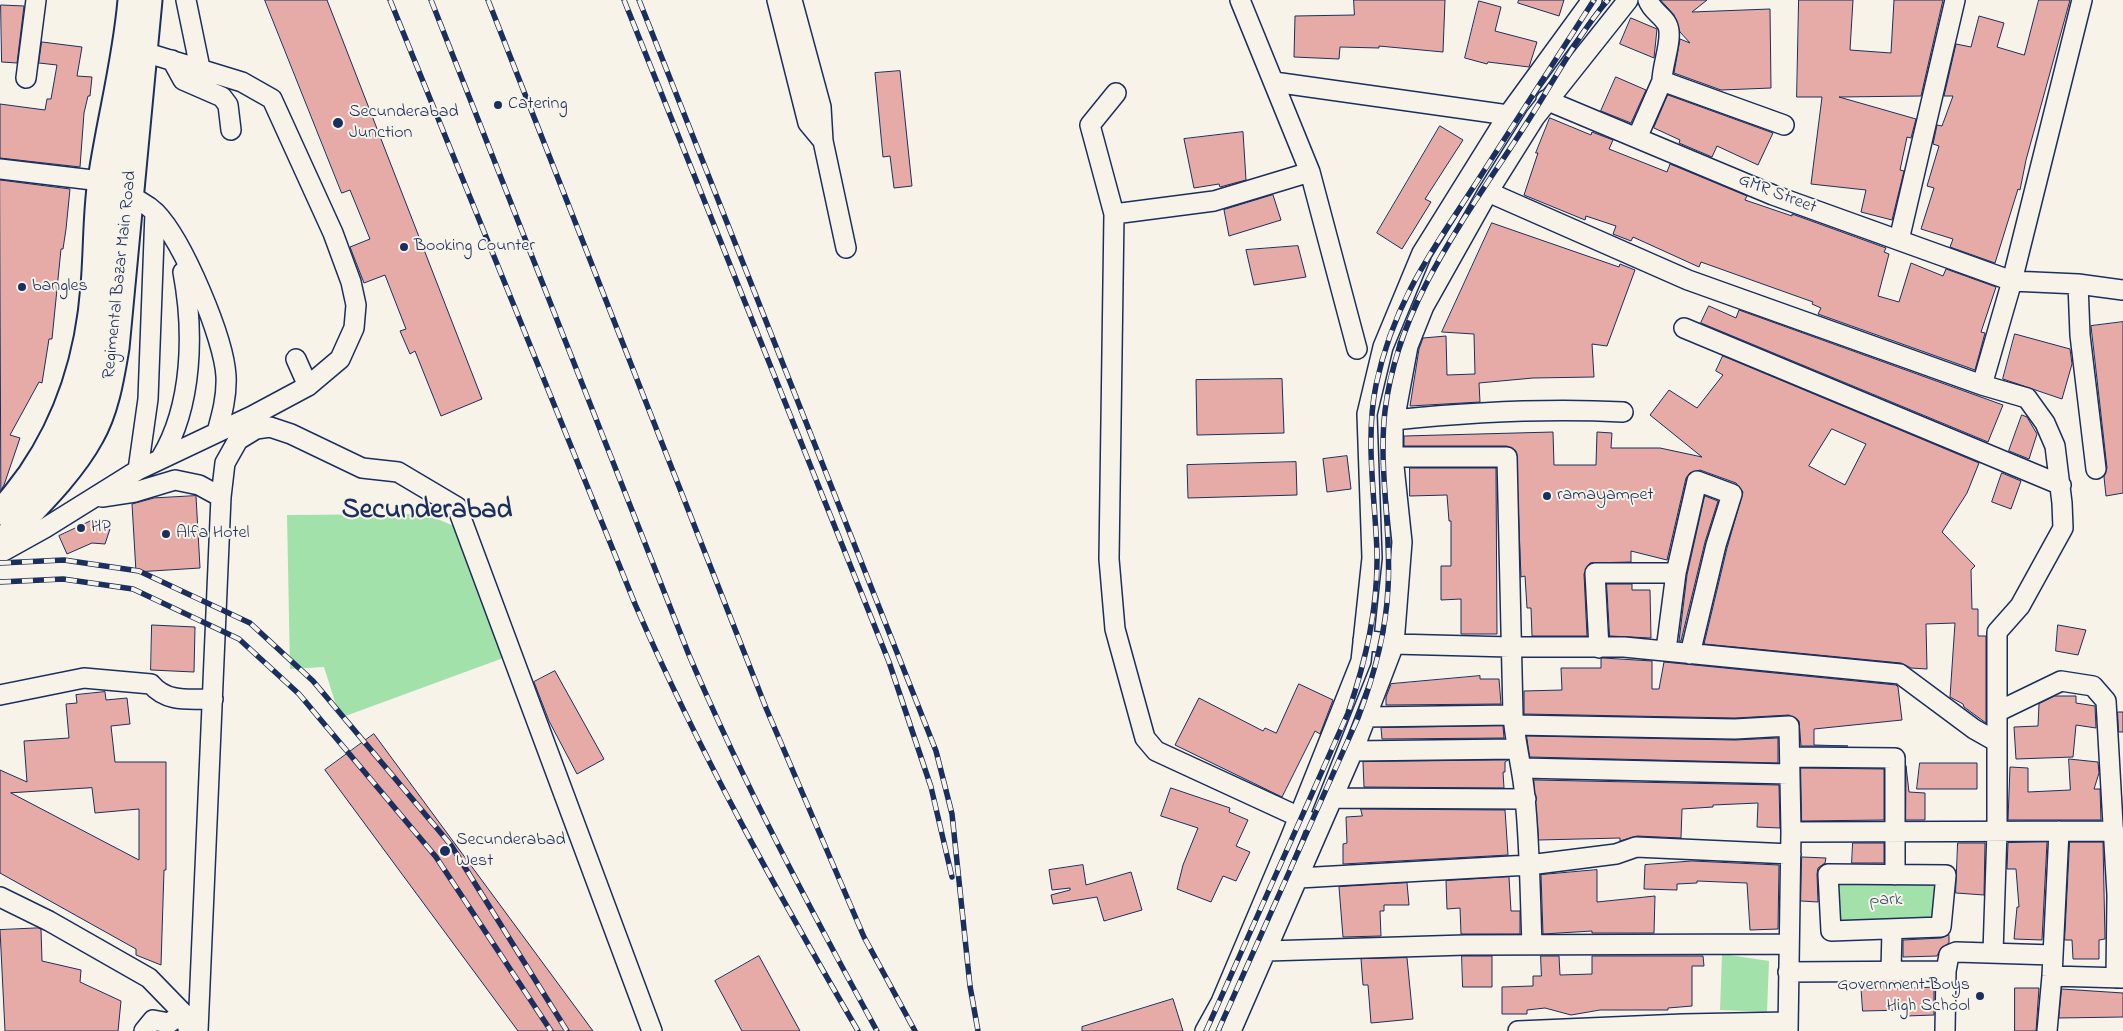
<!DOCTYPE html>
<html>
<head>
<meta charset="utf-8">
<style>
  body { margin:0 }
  canvas { display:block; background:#f7f3e8 }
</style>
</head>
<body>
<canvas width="2123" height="1031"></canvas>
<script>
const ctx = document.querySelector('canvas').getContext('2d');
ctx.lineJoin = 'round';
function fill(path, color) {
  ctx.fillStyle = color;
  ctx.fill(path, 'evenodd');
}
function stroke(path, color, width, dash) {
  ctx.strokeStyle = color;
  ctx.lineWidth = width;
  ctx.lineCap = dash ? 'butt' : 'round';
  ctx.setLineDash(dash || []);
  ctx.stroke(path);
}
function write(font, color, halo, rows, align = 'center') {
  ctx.font = font + ' "Indie Flower",sans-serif';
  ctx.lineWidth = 4;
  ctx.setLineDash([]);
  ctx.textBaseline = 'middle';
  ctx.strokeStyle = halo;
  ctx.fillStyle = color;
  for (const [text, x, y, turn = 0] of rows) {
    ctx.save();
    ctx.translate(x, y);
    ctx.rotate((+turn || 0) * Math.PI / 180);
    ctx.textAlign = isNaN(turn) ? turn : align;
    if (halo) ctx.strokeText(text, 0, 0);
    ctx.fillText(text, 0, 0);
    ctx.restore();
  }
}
const green = new Path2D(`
  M426,514L456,527L506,657L340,718L324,667L290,669L287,515Z
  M1832,877L1942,878L1938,925L1834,927Z
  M1722,954L1769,961L1767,1012L1720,1010Z`);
const building = new Path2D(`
  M265,0H327L482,399L441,416L415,351L410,354L400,331L406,329L385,275L364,283L350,247L370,239L350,190L342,193Z
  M1354,0H1445L1443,52L1379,46V48L1340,47L1339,59L1294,57L1295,16L1354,15Z
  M1519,0H1564L1559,16L1518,3Z
  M1661,0H1707L1692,12L1770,9L1771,88L1721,90L1674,73L1680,39L1690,43L1680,32L1674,15Z
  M1799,0H1853L1850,50L1891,53L1894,0H1943L1921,96L1839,97L1916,119L1911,138L1907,137L1900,170L1904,171L1892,220L1861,212L1866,190L1811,184L1822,97H1797Z
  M2039,0H2070L2026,160L2020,190L2018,189L1995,263L1950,247L1953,239L1921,229L1934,188L1927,186L1939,146L1933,144L1937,125L1942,126L1953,96H1944L1956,44L1971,47L1979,16L2004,23L1997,47L2024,55Z
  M1479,1L1501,7L1495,31L1537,42L1529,67L1488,62L1487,64L1465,58Z
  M1,5L24,6L17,63L2,62Z
  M1631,18L1657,29L1654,58L1620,44Z
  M42,42L82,47L77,76L92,77L90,96H88L84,113L80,167L0,158V104L45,110L47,99H51L57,65L39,63Z
  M900,71L912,186L894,188L890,156L883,157L875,73Z
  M1616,77L1646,90L1631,123L1601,111Z
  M1668,95L1773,133L1758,165L1717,146L1712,157L1679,143L1680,140L1654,128Z
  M1550,118L1591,135L1592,132L1613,140L1609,149L1667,172L1670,164L1747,196L1745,200L1792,216V214L1886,248L1884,252L1889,254L1878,296L1899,302L1911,263L1943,276L1946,269L1996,287L1981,332L1985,333L1975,370L1818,314L1821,308L1812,304L1813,302L1701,262L1699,267L1633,237L1631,241L1613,234L1616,226L1586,216L1585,220L1524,195L1538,153H1536Z
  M1440,126L1463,140L1425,199L1431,202L1402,249L1377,233Z
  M1243,132L1246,180L1220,187L1219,184L1194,188L1184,139Z
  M0,180L70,189L66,229L63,249H61L52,339H49L42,383L39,382L10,435L20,438L4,485L1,490Z
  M1273,195L1281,220L1229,236L1224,210Z
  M1492,223L1619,267L1620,264L1635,270L1607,346L1592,344L1594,377L1533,378L1479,383L1480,402L1410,406L1419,349L1423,338L1446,336L1447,375L1475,374L1474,334L1442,332Z
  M1298,246L1306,277L1254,285L1246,250Z
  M1709,306L1736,318L1739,310L2003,405L1988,442L1701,323Z
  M2123,322V493L2106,496L2104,477L2107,468L2091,326Z
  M2015,334L2070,349L2072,364L2062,399L2003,379Z
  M1723,356L1979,463L1967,493L1942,532L1975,566L1971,570L1972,609H1978V636H1986V723L1964,707L1963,704L1950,697L1955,623L1926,624L1927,669L1911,668L1901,663L1704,644L1727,548L1743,492L1736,483L1700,470L1690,473L1686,478L1667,560L1631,551V562L1590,563L1584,574L1587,636H1532L1531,608H1527L1525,576L1521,577L1516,451L1507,446H1404V436L1553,432L1554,465H1596L1597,432L1612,433L1611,448H1660L1702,457L1650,415L1669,390L1697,408L1723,375L1716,371ZM1832,429L1866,444L1845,485L1809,466Z
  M1282,379L1284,433L1197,435L1196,380Z
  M2022,415L2027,417L2037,434L2029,459L2009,451Z
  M1347,456L1351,489L1327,492L1323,459Z
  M1296,462L1297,495L1188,498L1187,465Z
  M1410,468H1496L1497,634H1461V599L1441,600V566H1451V521H1449L1447,495L1410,496Z
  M2002,473L2021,481L2011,509L1992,502Z
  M196,496L200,568L136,572L132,504L154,498Z
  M1705,496L1718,501L1705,542L1681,641H1679L1687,575Z
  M93,520L110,529L105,544L92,543L67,554L59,536Z
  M1607,584H1632V590H1650L1651,638L1610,636Z
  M152,625L195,627L194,672L151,670Z
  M2058,625L2086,630L2078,655L2056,651Z
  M1603,658L1652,661V689H1659L1664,662L1896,685L1898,687L1902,720L1814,729V745L1848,746H1801L1799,721L1789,715L1735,718L1524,714V691L1562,690L1561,668H1601V659Z
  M555,671L604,759L577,774L549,721L534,682Z
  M1480,676V679H1499L1501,704L1386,705V697L1391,684Z
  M1299,684L1333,700L1320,734L1315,731L1282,797L1175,745L1199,698L1263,731L1265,728L1276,733Z
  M105,692L106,700L127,698L130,724L111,726L115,762H166V870H164L161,965L136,955V949L0,873V770L27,782L24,741L69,738L66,704L77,703L76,695ZM92,788L95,813L139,809V860L11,793Z
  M2055,696H2076V703L2095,706L2096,728L2076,725L2073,757L2016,759L2014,727L2038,726L2039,704Z
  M2118,712H2123V732H2119Z
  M1503,726L1504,738L1382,739L1381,728Z
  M374,734L593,1031H518L325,770Z
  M1527,736L1735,740L1778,738V763L1530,757Z
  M2069,759L2098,762L2099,773L2094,789H2100L2101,820H2008L2010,767L2028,768V792L2070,790Z
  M1508,760L1505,762V772H1503L1504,788L1364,787L1363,762Z
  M1920,763H1977V789H1917Z
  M1906,766L1909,792L1925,793V820H1906Z
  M1801,768L1884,769V820L1802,821Z
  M1534,780L1779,785L1780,828L1757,827L1758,803L1713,805V807L1682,809L1681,838L1637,836L1620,841V838L1539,840Z
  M1171,788L1230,808L1229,812L1248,820L1236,846L1250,852L1236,881L1223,876L1211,902L1177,889L1183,865L1198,828L1161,816Z
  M1361,809L1505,810L1508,855L1343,864V844L1347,843L1346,817L1362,816Z
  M2047,842L2042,940L2014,939L2017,907H2019L2016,869H2007L2008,843Z
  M2070,842H2103L2105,939L2099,940V959H2073L2072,940H2065Z
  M1853,843H1884V863H1852Z
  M1958,843H1985L1984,895L1956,893Z
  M1802,857L1826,858L1825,863L1818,868L1817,874L1818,902L1801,901Z
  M1692,861L1779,865L1778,929L1750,930L1747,883L1697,881V883L1677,884V890L1644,889L1645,865Z
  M1083,865L1086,885L1131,872L1142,910L1104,921L1097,897L1053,904L1051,895L1070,890V888L1052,890L1049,870Z
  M1597,870V902L1655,896L1654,933H1592V931L1543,934L1541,875Z
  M1509,877L1511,911H1520V934H1461L1460,908L1447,909L1446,881Z
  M1407,883L1409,905H1384V911H1380L1381,936L1343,937L1339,887Z
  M38,928L41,929L42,961L81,970L80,982L121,1001L118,1031H5L0,930Z
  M1949,935V943L1941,948L1937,956L1903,957V940L1941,938Z
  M759,956L800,1031H742L715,981Z
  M1462,956H1492V987H1463Z
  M1541,956H1559L1560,975L1592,974V956H1703L1704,966H1692V1006L1668,1008V1010H1600L1571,1015L1545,1008L1527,1010V1014H1502V987L1533,986V976H1541Z
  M1407,958L1413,1019L1371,1023L1368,985H1363L1361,959Z
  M1861,983H1895V989L1934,987V1015L1906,1016V1010L1863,1011Z
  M2015,988H2039L2036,1031H2015Z
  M2062,989L2123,993V1017L2059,1018Z
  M1173,999L1183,1031H1082V1027Z`);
const minor = new Path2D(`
  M186,0L200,68
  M777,0L808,123L823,141
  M792,0L821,107L823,141L846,248
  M1240,0L1310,172L1357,349
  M1648,0C1652,11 1662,15 1667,24C1674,37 1662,64 1662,81
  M172,60L183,80L222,97L228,105L231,130
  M26,78L36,0
  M1274,82L1508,115
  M1116,93L1090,125L1114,214L1109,559L1115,629L1145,738L1156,751L1310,822
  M1546,100L1773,195L2012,281L2078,284L2123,290
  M1637,138L1662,81L1784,125
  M0,169L101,181
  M1488,192L1688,280L1982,385L2027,398L2045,423L2055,446L2062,503L2063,528L2020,606L1997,632V831L1993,953
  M120,193C133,197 146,203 156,213C183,241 224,338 226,376C227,396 222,414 217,432
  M1114,214L1214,201L1310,172
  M1899,240L1955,0
  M2078,284L2080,335L2096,469
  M1684,328L2061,485
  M296,359L308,386
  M1982,385L2012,281L2082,0
  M1394,420C1471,412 1546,408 1623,412
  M1393,457H1507L1513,715C1515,744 1523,770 1525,798C1530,847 1530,895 1532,944
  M161,458C193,405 194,331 183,272
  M138,470L148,399L155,212
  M26,492C106,426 107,326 113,231C115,194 120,157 121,121
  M102,497L135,492L175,480L199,485L221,497
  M0,553L45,528L138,470L252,416L308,386L340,359L354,328L356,305L351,282L333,233L272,99L242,82L131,48
  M1363,640L1394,644L1510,647H1624L1900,674L1974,729L1997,742
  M1599,648L1595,573H1676
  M1666,650L1676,573L1697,481L1732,494L1716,545L1690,654
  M0,695L84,678L151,684C167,703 189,699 213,699
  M1999,711L2061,681L2093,686L2106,701L2117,895L2116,978
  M1366,717L1513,715
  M1514,725L1735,729L1789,726L1791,832L1788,1031
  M1353,751L1516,749
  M1790,757L1895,758V875
  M1522,768L1789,774
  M1333,798L1526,799
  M1791,832L2114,831
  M1828,874L1946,875L1941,927L1831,931Z
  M1288,877L1299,878L1529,865L1616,854L1636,847L1791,854
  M0,897L49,921L149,978L183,1013L189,1031
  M1267,951L1465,945L1789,944
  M1891,971L1892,930
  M1788,972L1946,971L1949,955L1956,952L2053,955
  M2052,976L2123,978
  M144,1031L153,1020L169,1023L183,1013
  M198,1031L221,497L225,463L238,440L256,429L270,427L291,434L362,468L398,472L457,507L652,1031
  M1205,1031L1221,1002L1290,839L1361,661L1372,558L1367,414L1383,347L1422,253L1508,115L1592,0
  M1231,1031L1353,751L1394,644L1402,542L1393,457V427L1408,346L1424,306L1488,192L1535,117L1628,0
  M1518,1031L1683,1024L1788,1022
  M1945,1031L1946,971
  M2047,1031L2052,976L2059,831`);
const major = new Path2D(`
  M0,512C12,501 21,487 31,474C70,417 89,354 94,286C97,251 96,214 101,180C110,119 126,61 131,0
  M0,544C30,512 70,475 91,436C106,410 111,377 116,348L149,0`);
const rail = new Path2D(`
  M390,0L635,604C699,752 777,892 858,1031
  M431,0L689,655C744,784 810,909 877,1031
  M488,0L766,708L864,937L915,1031
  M624,0L889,662L931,787L952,877
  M639,0L936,751L952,814L970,986L978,1031
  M0,563L64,560L139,571L250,623L313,681L451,845L567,1031
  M0,582L63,579L133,589L239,639L299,694L436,857L551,1031
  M1206,1031L1348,713C1366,660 1378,608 1377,552C1375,497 1365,439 1376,385C1394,300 1434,248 1480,177C1518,118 1556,59 1594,0
  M1218,1031L1358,718C1374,676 1386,633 1388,588C1392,529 1378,470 1385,411C1398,301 1470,212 1528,121C1554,81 1577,36 1608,0`);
const markers = [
  [498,105,5,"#1b2f5e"],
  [338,123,6,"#1b2f5e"],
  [404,247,5,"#1b2f5e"],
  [22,287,5,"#1b2f5e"],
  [1547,496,5,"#1b2f5e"],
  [81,528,5,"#1b2f5e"],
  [166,534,5,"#1b2f5e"],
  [445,851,6,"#1b2f5e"],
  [1980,996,5,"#1b2f5e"]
];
const poiNames = [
  ["Catering",508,105],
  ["Secunderabad",349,113],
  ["Junction",349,134],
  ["Booking Counter",414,247],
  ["bangles",32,287],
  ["ramayampet",1557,496],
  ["HP",91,528],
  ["Alfa Hotel",176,534],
  ["Secunderabad",456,841],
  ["West",456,862],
  ["Government Boys",1970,986,"right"],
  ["High School",1970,1007,"right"]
];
const streetNames = [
  ["GMR Street",1777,195,21],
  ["Regimental Bazar Main Road",121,275,-84]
];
const parkNames = [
  ["park",1886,901]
];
const townNames = [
  ["Secunderabad",427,512]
];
fill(green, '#a2e2aa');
fill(building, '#e6aba7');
stroke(building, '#1b2f5e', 1);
stroke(minor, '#1b2f5e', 22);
stroke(major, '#1b2f5e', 29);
stroke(minor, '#f7f3e8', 19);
stroke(major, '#f7f3e8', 25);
stroke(rail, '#1b2f5e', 5.5);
stroke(rail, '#f7f3e8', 4, [11]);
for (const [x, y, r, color] of markers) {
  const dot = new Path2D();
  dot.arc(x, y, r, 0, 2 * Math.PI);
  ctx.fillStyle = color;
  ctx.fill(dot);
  stroke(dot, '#f7f3e8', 2);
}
write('18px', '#1b2f5e', '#f7f3e8', poiNames, 'left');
write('18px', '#1b2f5e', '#f7f3e8', streetNames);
write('18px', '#36536d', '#f7f3e8', parkNames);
write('bold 28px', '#1b2f5e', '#f7f3e8', townNames);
</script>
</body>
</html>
